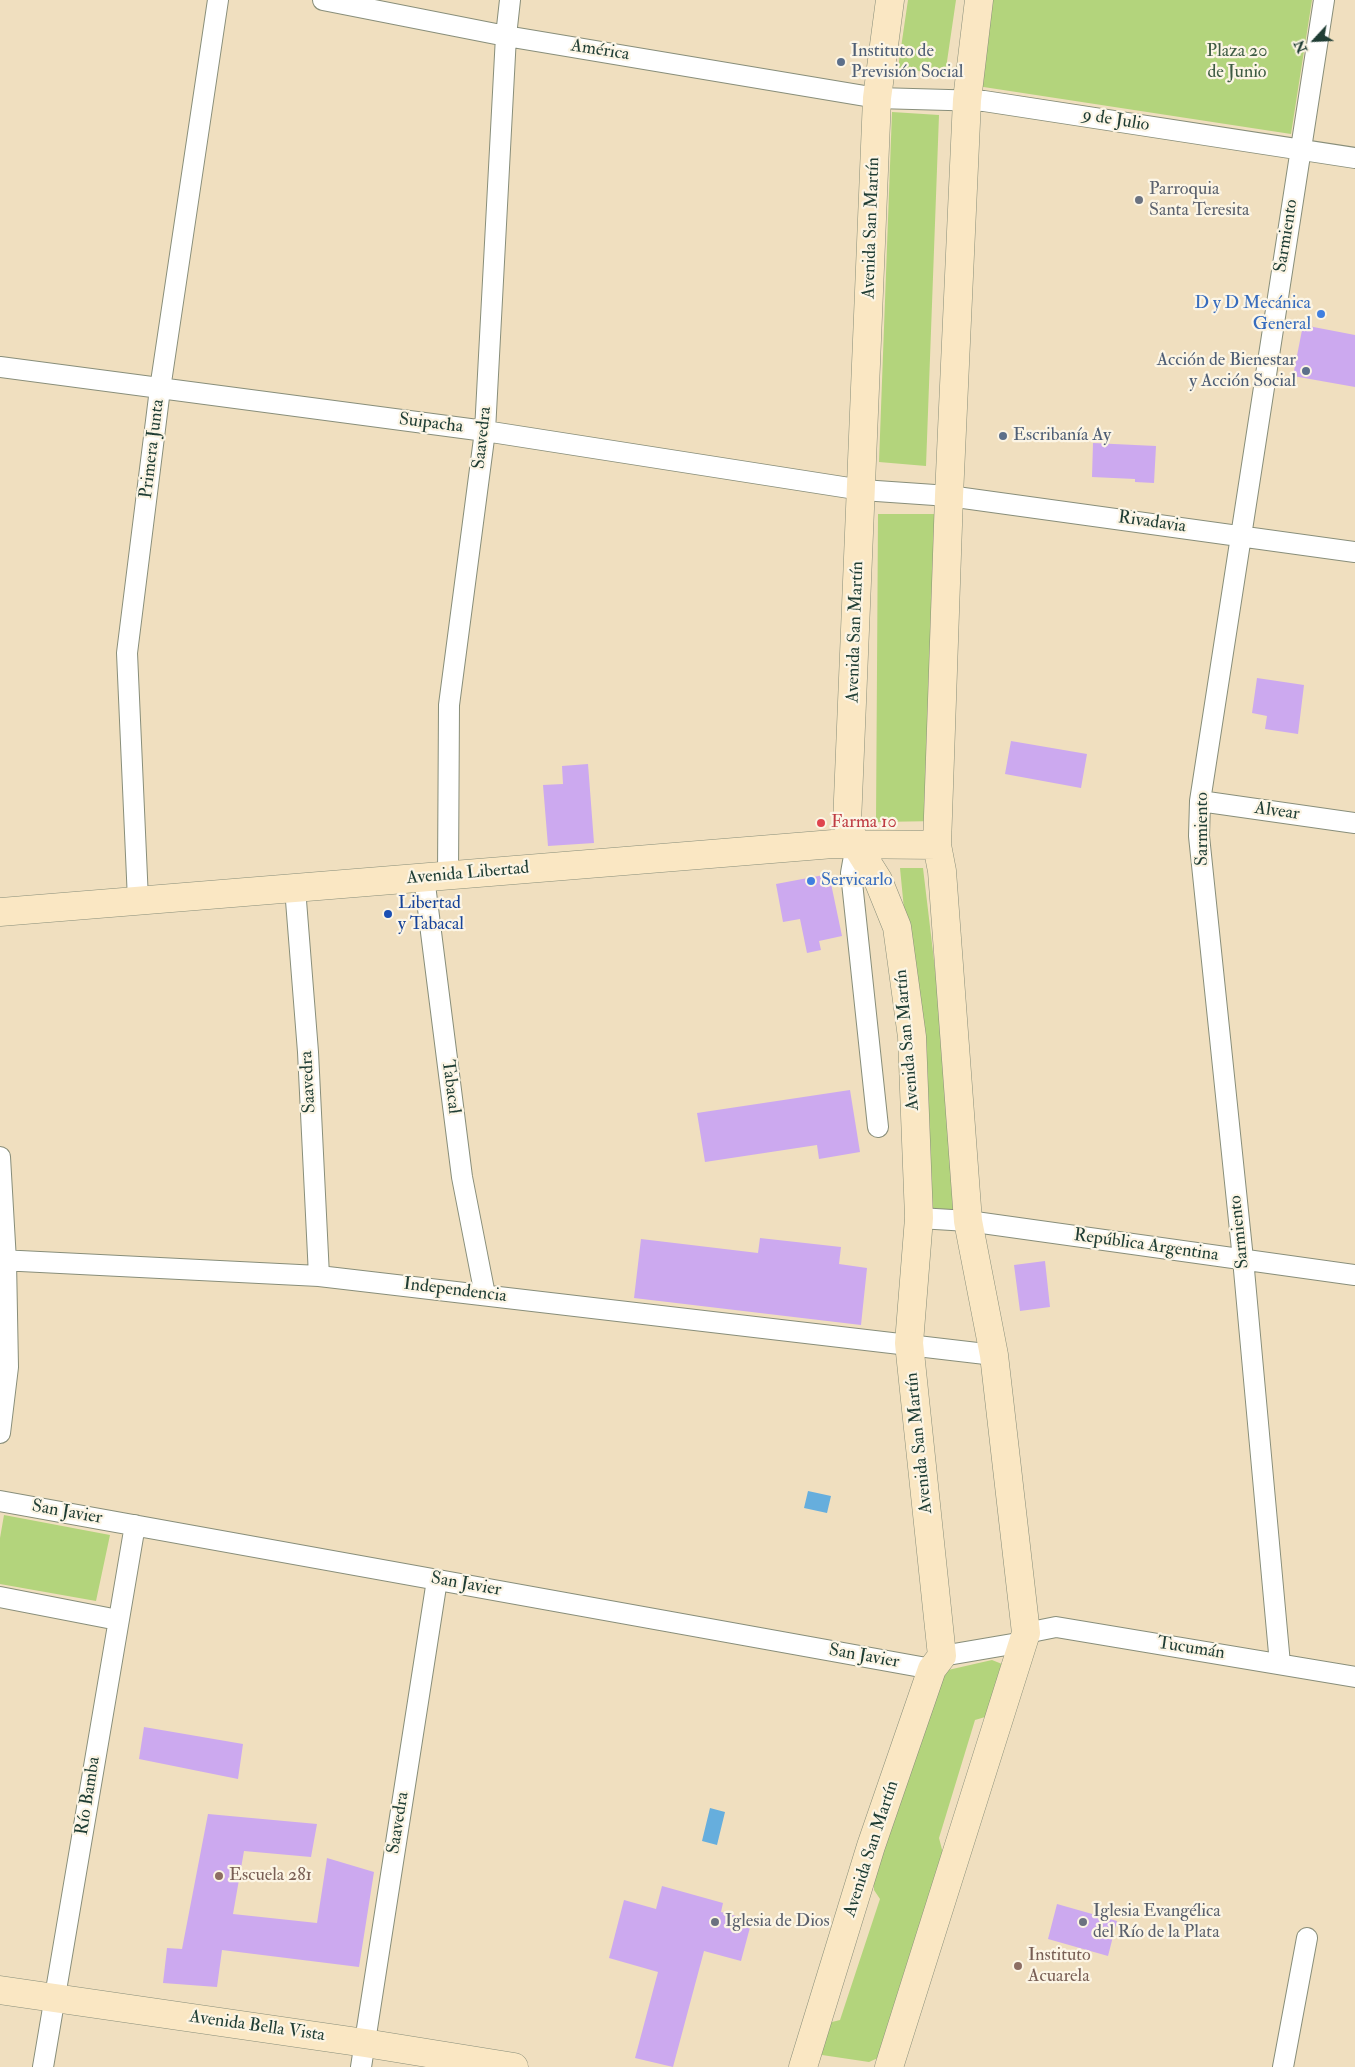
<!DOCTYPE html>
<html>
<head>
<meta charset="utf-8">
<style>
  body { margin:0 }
  #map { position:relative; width:1355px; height:2067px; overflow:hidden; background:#f0dfbf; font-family:"IM FELL Double Pica",serif }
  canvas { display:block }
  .north { position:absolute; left:1290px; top:15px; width:50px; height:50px; -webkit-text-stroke:4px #fcf5e5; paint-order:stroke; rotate:245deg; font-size:14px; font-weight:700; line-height:20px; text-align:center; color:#1f3d34 }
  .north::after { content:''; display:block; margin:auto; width:18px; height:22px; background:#1f3d34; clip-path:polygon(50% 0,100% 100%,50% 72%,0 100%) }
</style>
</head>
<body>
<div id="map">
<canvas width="1355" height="2067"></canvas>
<div class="north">N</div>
</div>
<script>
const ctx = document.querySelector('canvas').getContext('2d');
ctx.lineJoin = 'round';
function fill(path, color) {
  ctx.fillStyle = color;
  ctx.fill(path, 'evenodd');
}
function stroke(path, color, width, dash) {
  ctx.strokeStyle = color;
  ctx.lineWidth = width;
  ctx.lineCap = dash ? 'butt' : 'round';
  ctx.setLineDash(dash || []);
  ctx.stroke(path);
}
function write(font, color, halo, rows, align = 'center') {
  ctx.font = font + ' "IM FELL Double Pica",serif';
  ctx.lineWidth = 4.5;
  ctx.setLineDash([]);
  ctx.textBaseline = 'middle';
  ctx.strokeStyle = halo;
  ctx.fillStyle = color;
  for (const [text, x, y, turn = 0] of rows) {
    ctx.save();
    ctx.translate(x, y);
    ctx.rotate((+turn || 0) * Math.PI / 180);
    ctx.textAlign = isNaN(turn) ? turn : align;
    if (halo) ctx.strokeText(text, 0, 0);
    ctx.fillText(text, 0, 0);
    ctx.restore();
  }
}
const green = new Path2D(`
  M908,0H956L945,75L898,68Z
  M990,0H1312L1291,134L977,86Z
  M892,112L939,115L926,466L879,462Z
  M878,514H937L939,821L876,822Z
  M900,868H923L964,1212L933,1208Z
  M4,1515L110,1535L96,1601L0,1584V1538Z
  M992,1660L1002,1664L992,1715L975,1720L939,1838L946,1865L878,2058L869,2062L822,2055L819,2052L828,2023L840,2020L880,1899L874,1890V1881L939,1679L948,1670Z`);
const water = new Path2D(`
  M808,1491L831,1496L827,1513L804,1508Z
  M710,1808L725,1812L717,1845L702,1841Z`);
const building = new Path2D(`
  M1303,325L1355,335V387L1293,376Z
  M1093,443L1156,446L1154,483L1135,482V479L1092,477Z
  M1257,678L1304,685L1298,734L1265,729L1267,716L1252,713Z
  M1011,741L1087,754L1081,788L1005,774Z
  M588,764L594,843L548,846L543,785L563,784L562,766Z
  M829,874L842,936L819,941L821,950L807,953L800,919L783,922L776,884Z
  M850,1090L860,1152L819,1159L817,1145L705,1162L697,1113Z
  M760,1238L841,1247L839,1264L867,1268L861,1325L634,1298L641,1239L758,1253Z
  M1045,1261L1050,1307L1020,1311L1014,1265Z
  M144,1727L243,1744L238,1779L139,1759Z
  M208,1814L317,1824L311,1857L244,1851L233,1914L317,1923L327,1858L374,1872L359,1967L222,1950L217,1987L163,1983L167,1948L182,1949Z
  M662,1886L723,1903L721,1912L752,1920L741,1961L704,1951L673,2067L635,2058L658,1972L609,1958L624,1900L656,1909Z
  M1057,1904L1117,1921L1108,1956L1048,1939Z`);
const minor = new Path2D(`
  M323,0L506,36L877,98L984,101L1355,158
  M0,367L485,431L862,490L949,496L1355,552
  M1200,801L1355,823
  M856,845L851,873L878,1127
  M448,875L449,705L485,431L506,36L510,0
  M424,877L462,1177L485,1295
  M295,888L308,1052L319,1276
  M138,900L127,653L160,389L218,0
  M0,1157L6,1261L8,1367L0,1433
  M919,1218L968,1221L1355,1275
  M0,1260L319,1276L994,1355
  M0,1501L932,1669
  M0,1597L118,1620
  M1026,1633L1056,1627L1355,1677
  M942,1656L1024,1642
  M1280,1664L1243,1259L1199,836L1200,801L1324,0
  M43,2067L135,1525
  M361,2067L437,1580
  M1283,2067L1307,1938`);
const secondary = new Path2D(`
  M0,912L833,844L937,845
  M0,1990L365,2043L514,2067
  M803,2067L871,1846L932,1669L942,1656L909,1343L919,1218L912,1037L897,927L878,880L856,845L847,823L877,98L890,0
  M889,2067L1026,1633L994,1355L968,1221L942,871L937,845L949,496L967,100L979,0`);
const markers = [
  [841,62,5,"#5c6f8a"],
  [1139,200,5,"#6b7280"],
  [1321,314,5,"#3f7fe0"],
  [1306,371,5,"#5c6f8a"],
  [1003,436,5,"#5c6f8a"],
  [821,823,5,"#e0444e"],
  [811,881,5,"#3f7fe0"],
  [388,914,5,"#1a4fb4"],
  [219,1876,5,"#8d6e63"],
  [715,1922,5,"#6b7280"],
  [1083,1922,5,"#6b7280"],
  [1018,1966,5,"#8d6e63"]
];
const streetNames = [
  ["América",600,51,9],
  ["9 de Julio",1116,121,9],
  ["Avenida San Martín",872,228,-88],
  ["Sarmiento",1287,236,-81],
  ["Suipacha",431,424,7],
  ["Saavedra",483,438,-84],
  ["Primera Junta",153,449,-83],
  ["Rivadavia",1152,523,8],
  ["Avenida San Martín",856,632,-88],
  ["Alvear",1277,812,8],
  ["Sarmiento",1203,829,-90],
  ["Avenida Libertad",468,874,-5],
  ["Avenida San Martín",908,1040,-95],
  ["Saavedra",309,1082,-93],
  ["Tabacal",450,1087,83],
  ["Sarmiento",1240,1232,-96],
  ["República Argentina",1146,1246,8],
  ["Independencia",455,1291,7],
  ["Avenida San Martín",920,1443,-96],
  ["San Javier",67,1513,10],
  ["San Javier",466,1585,10],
  ["Tucumán",1191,1649,9],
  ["San Javier",864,1657,10],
  ["Río Bamba",89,1796,-81],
  ["Saavedra",399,1823,-81],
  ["Avenida San Martín",872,1849,-72],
  ["Avenida Bella Vista",257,2027,8]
];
const serviceNames = [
  ["Instituto de",851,52],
  ["Previsión Social",851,73],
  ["Acción de Bienestar",1296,361,"right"],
  ["y Acción Social",1296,382,"right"],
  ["Escribanía Ay",1013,436]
];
const parkNames = [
  ["Plaza 20",1237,52],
  ["de Junio",1237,73]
];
const worshipNames = [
  ["Parroquia",1149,190],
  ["Santa Teresita",1149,211],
  ["Iglesia Evangélica",1093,1912],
  ["del Río de la Plata",1093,1933],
  ["Iglesia de Dios",725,1922]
];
const shopNames = [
  ["D y D Mecánica",1311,304],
  ["General",1311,325],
  ["Servicarlo",821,881,"left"]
];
const healthNames = [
  ["Farma 10",831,823]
];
const transitNames = [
  ["Libertad",398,904],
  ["y Tabacal",398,925]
];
const educationNames = [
  ["Escuela 281",229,1876],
  ["Instituto",1028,1956],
  ["Acuarela",1028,1977]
];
fill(green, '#b3d47c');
fill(water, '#66aedd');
fill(building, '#cca9ef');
stroke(minor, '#888e7a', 22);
stroke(secondary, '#888e7a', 29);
stroke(minor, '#fff', 20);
stroke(secondary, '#fae7c3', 28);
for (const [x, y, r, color] of markers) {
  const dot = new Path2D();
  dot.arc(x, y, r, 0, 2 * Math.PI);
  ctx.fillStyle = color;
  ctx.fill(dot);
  stroke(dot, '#fcf5e5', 2);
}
write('18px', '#1f3d34', '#fcf5e5', streetNames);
write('18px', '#4e5e75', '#fcf5e5', serviceNames, 'left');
write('18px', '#3d5b42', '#fcf5e5', parkNames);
write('18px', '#5b616d', '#fcf5e5', worshipNames, 'left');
write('18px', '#366cbe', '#fcf5e5', shopNames, 'right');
write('18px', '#be3a42', '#fcf5e5', healthNames, 'left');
write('18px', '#164399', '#fcf5e5', transitNames, 'left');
write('18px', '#785e54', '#fcf5e5', educationNames, 'left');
</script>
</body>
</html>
